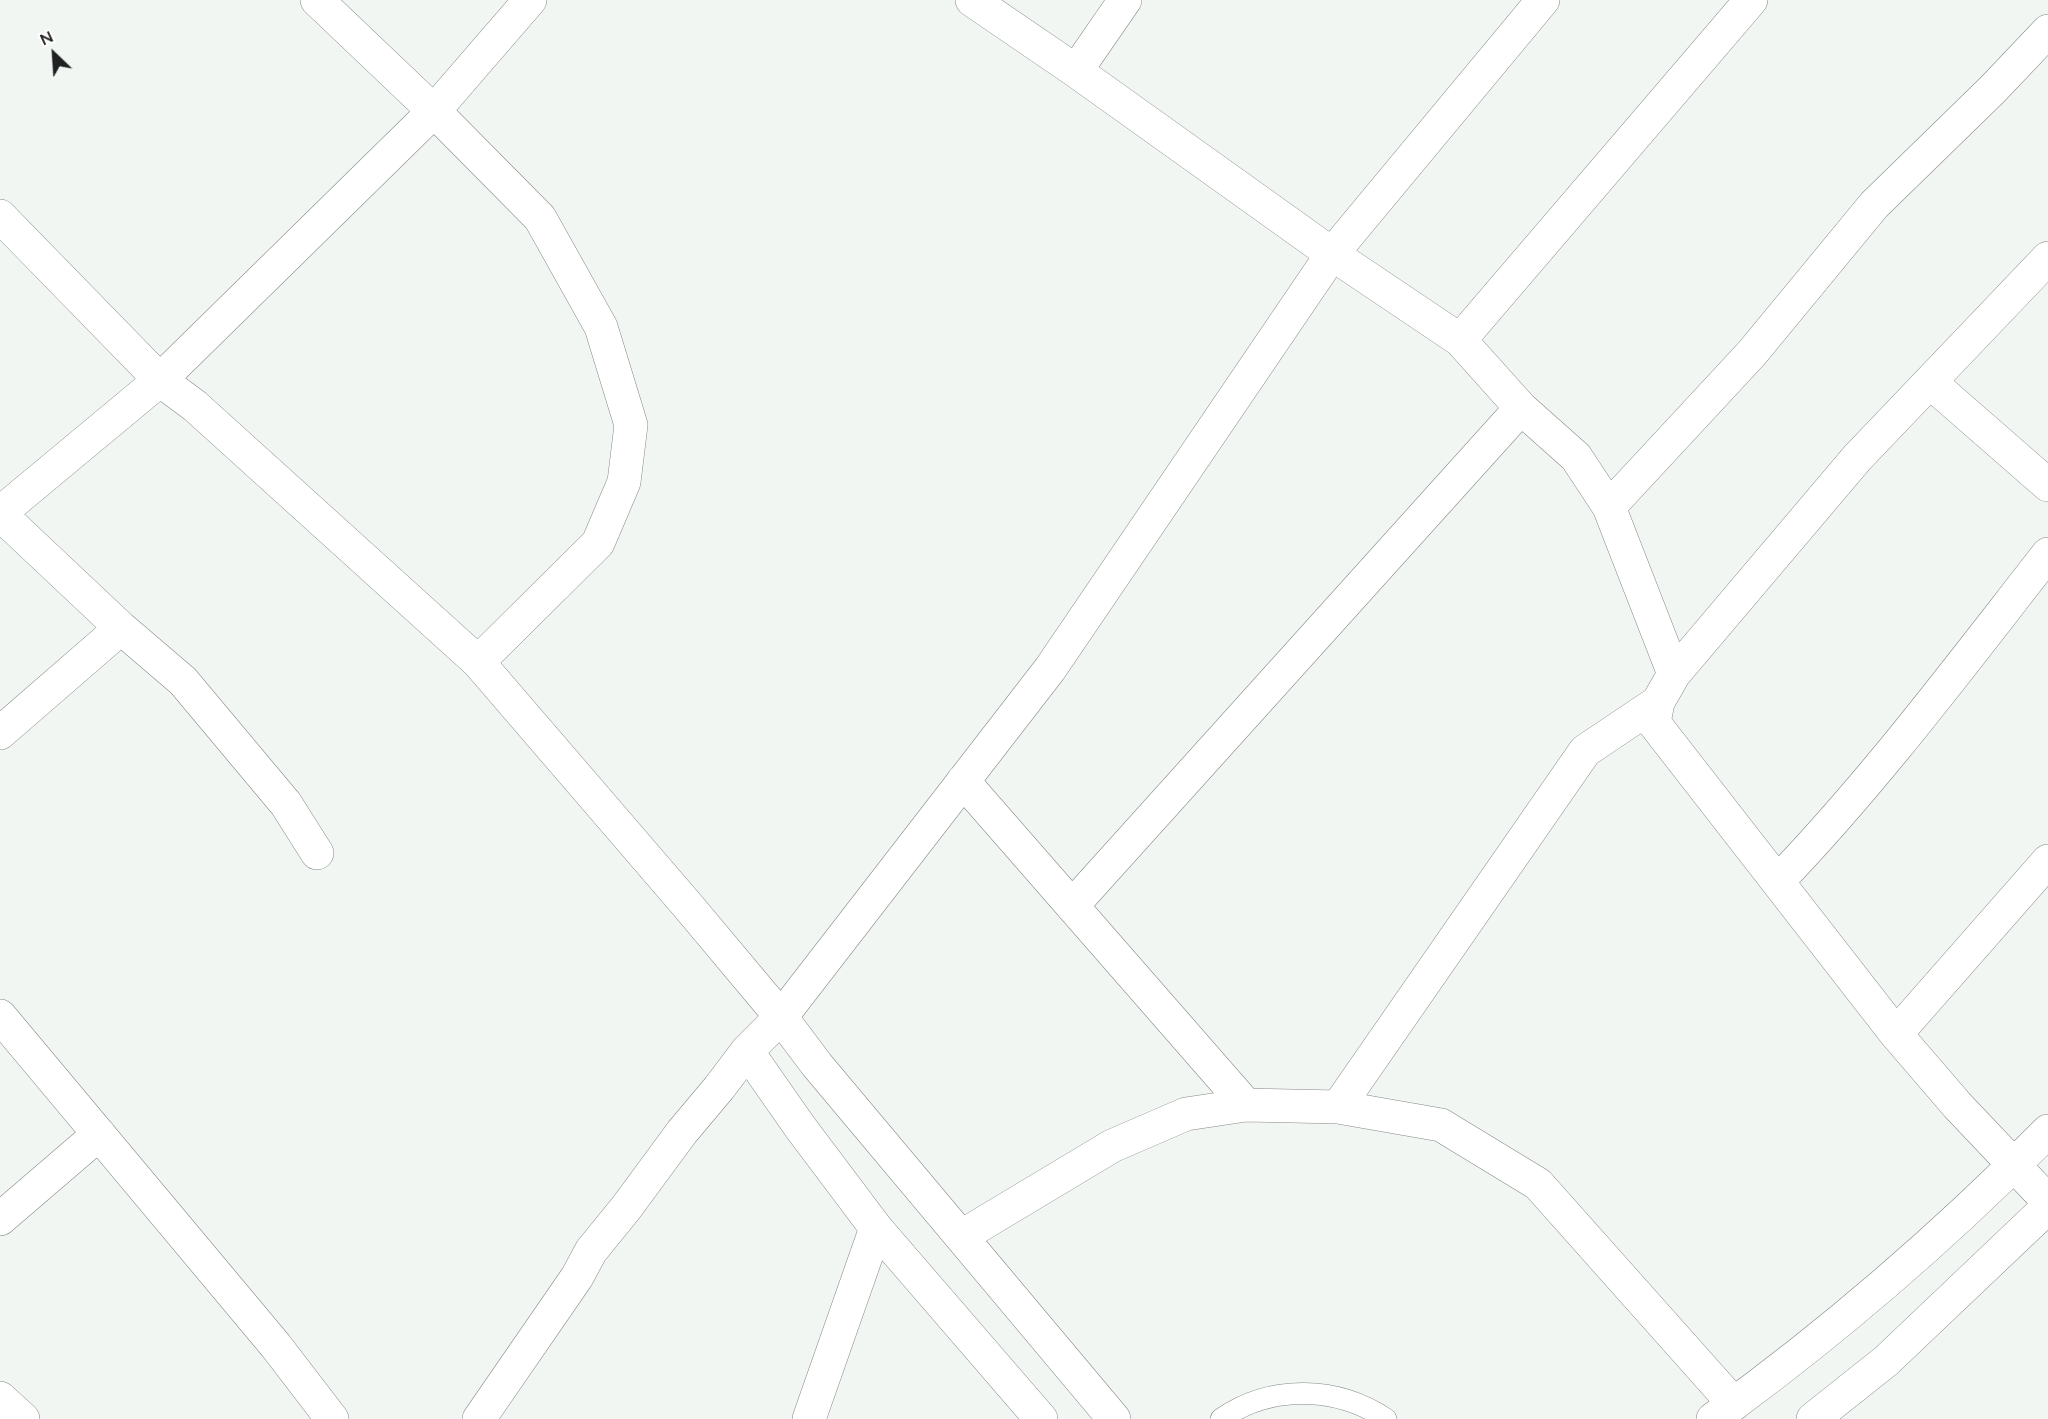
<!DOCTYPE html>
<html>
<head>
<meta charset="utf-8">
<style>
  body { margin:0 }
  #map { position:relative; width:2048px; height:1419px; overflow:hidden; background:#f2f6f3; font-family:Lato,sans-serif }
  canvas { display:block }
  .north { position:absolute; left:24px; top:24px; width:60px; height:60px; -webkit-text-stroke:4px #fff; paint-order:stroke; rotate:335deg; font-size:16px; font-weight:700; line-height:24px; text-align:center; color:#202221 }
  .north::after { content:''; display:block; margin:auto; width:21px; height:27px; background:#202221; clip-path:polygon(50% 0,100% 100%,50% 72%,0 100%) }
</style>
</head>
<body>
<div id="map">
<canvas width="2048" height="1419"></canvas>
<div class="north">N</div>
</div>
<script>
const ctx = document.querySelector('canvas').getContext('2d');
ctx.lineJoin = 'round';
function stroke(path, color, width, dash) {
  ctx.strokeStyle = color;
  ctx.lineWidth = width;
  ctx.lineCap = dash ? 'butt' : 'round';
  ctx.setLineDash(dash || []);
  ctx.stroke(path);
}
const service = new Path2D(`
  M1221,1419C1271,1384 1337,1386 1386,1419`);
const minor = new Path2D(`
  M317,0L443,120L540,218L601,327L631,425L624,482L598,543L478,662
  M972,0L1076,71L1332,254L1460,340L1521,408L1576,457L1609,507L1674,674
  M1076,71L1125,0
  M0,216L160,380L195,406L478,662L688,906L781,1017L817,1065L1114,1419
  M2048,258L1857,458L1674,674L1658,702L1654,723L1896,1034L1957,1105L2048,1201
  M1460,340L1751,0
  M1930,382L2048,485
  M1609,507L1752,353L1874,205L1993,89L2048,31
  M0,513L160,380L434,111L530,0
  M0,514L121,628L183,681L286,804L317,853
  M0,733L121,628
  M963,781L1246,1105
  M1778,881C1876,779 1961,665 2048,554
  M1072,906L1521,408
  M0,1016L276,1346L332,1419
  M1896,1034L2048,861
  M747,1051L800,1127L876,1228L1041,1419
  M1338,1107L1585,751L1658,702
  M0,1219L99,1134
  M962,1236L1112,1146L1186,1114L1246,1105L1338,1107L1441,1125L1538,1184L1734,1404
  M0,1398L23,1419
  M479,1419L577,1277L591,1251L626,1208L682,1132L719,1088L747,1051L781,1017L1050,669L1332,254L1543,0
  M809,1419L876,1228
  M1713,1419C1832,1333 1944,1236 2048,1131
  M1813,1419L1886,1361L2048,1207`);
stroke(service, '#858987', 22);
stroke(minor, '#858987', 34);
stroke(service, '#fff', 21);
stroke(minor, '#fff', 33);
</script>
</body>
</html>
